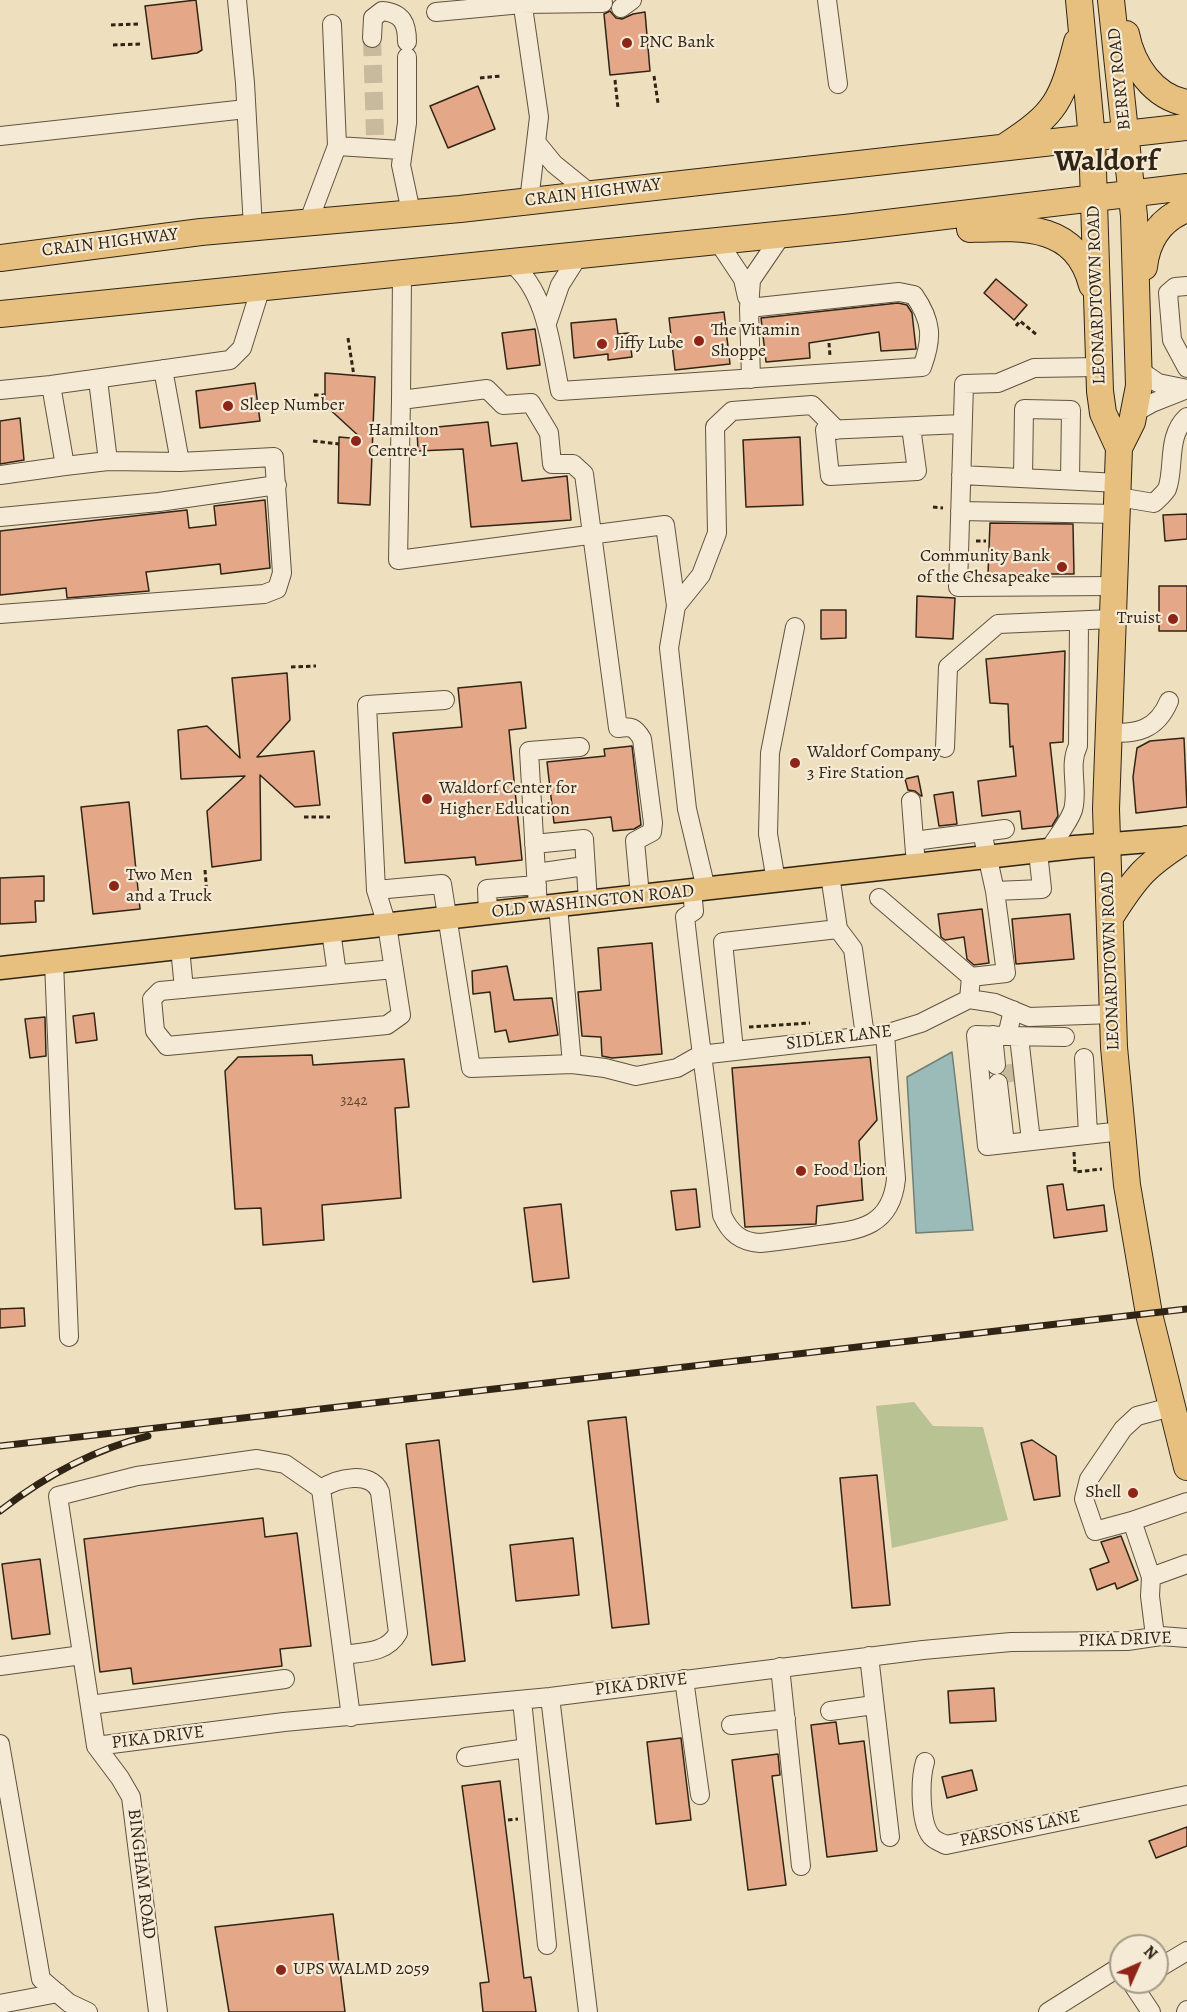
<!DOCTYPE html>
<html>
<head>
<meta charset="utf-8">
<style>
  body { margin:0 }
  #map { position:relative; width:1187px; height:2012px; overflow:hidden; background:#eedfbe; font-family:Alegreya,serif }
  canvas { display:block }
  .north { position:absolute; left:1109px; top:1934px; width:60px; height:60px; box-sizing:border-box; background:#f4ead5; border:2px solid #a69b88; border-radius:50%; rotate:45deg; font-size:16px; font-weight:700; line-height:24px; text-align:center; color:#302415 }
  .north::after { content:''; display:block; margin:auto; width:21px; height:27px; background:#8f2418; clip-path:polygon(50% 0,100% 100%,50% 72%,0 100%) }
</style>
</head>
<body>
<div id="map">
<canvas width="1187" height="2012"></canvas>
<div class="north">N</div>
</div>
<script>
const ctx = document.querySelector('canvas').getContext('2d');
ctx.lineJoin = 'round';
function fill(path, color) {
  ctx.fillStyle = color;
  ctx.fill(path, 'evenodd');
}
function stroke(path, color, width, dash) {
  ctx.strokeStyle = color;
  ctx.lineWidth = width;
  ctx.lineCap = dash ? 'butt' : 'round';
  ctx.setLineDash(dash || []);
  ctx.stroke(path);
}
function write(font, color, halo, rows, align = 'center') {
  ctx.font = font + ' Alegreya,serif';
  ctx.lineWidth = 4.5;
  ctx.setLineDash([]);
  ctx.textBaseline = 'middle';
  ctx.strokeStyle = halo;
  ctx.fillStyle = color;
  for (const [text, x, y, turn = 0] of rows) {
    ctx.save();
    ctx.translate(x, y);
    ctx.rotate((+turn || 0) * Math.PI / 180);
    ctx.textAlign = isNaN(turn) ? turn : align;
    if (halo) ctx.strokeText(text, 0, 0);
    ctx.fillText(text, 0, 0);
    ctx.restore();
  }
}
const green = new Path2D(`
  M914,1402L933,1426L983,1427L1008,1520L892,1548L876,1406Z`);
const water = new Path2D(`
  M952,1052L973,1230L916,1233L907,1077Z`);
const building = new Path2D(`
  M196,0L202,50L197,53L152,59L145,6Z
  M610,11L616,18L622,19L633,14L645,12L650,71L610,75L604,14Z
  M478,86L495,129L448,148L430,106Z
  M996,279L1027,305L1014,320L984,293Z
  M898,303L907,305L912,313L916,349L881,351L879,332L809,343L810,358L766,362L761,318Z
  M724,312L730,364L675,370L669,318Z
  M616,319L618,334L629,333L632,357L608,360V354L574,358L571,323Z
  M535,329L540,365L507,369L502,333Z
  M325,373L375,377L370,505L338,503L339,437L362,439L325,405Z
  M255,383L260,421L200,428L196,391Z
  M20,418L24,460L0,464V421Z
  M488,422L491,446L517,443L522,481L567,476L571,520L471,527L463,449L418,451L417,429Z
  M800,437L803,505L746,507L743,440Z
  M265,500L270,568L221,574L220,564L146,572L149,591L67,598L66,588L0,595V531L187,510L189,528L216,525L214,506Z
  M1187,514V539L1165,541L1163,515Z
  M990,523L1073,524L1074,574H988Z
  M1159,586H1187V631H1159Z
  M917,596L955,598L953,639L916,637Z
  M821,610H846V638L821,639Z
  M1065,651L1063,742L1050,743L1058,816L1052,826L1022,829L1020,811L982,816L978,781L1016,776L1013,746L1010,747L1008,704L990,703L986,659Z
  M287,673L290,720L257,757L314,751L320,805L295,807L260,775L261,860L212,867L207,811L245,776L181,779L178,730L207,726L240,758L232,678Z
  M521,682L526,728L509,730L522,860L476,865L475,857L405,863L393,733L462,727L458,688Z
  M1184,738L1187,807L1136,813L1133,777L1137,748L1150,741Z
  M632,746L641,825L634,829L613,831L611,817L554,823L547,762L605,756L604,749Z
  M918,776L922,796H921L915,791L908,790L905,779Z
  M953,792L957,824L939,826L934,795Z
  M129,802L140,909L93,914L81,807Z
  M44,876V901H35L36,922L0,924V878Z
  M982,909L989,963L974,965L967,959L964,937L945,940L941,937L938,914Z
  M1070,914L1074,959L1016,964L1012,919Z
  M652,943L662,1054L612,1058L602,1056L601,1037L582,1036L578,992L601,990L598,948Z
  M507,966L514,1000L552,998L558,1035L509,1042L506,1030L495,1032L490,992L473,994L472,971Z
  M94,1013L97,1040L76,1043L73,1016Z
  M45,1017L46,1056L30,1058L25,1019Z
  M312,1055L313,1065L404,1059L409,1107L395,1108L401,1198L322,1205L324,1240L263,1245L261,1208L235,1209L225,1071L238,1057Z
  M870,1057L877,1120L859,1141L863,1200L817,1206L816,1224L745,1227L732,1068Z
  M1063,1184L1067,1210L1104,1205L1107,1231L1054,1238L1047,1186Z
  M696,1189L700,1227L676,1230L671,1191Z
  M561,1204L569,1278L533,1282L524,1208Z
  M24,1308L25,1326L0,1328V1309Z
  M626,1417L649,1624L612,1628L588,1421Z
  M439,1440L465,1661L432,1665L406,1444Z
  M1032,1440L1056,1456L1060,1496L1034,1500L1021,1443Z
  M877,1475L890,1605L852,1608L840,1478Z
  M263,1518L265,1537L297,1533L311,1646L280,1649L282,1666L133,1684L131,1668L100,1672L84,1539Z
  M1121,1536L1138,1580L1117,1589L1115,1583L1097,1590L1090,1569L1109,1562L1101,1542Z
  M573,1538L579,1595L516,1601L510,1545Z
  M40,1559L50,1634L12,1639L2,1564Z
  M994,1688L996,1721L950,1723L948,1691Z
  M836,1722L839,1744L864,1741L877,1851L827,1857L811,1725Z
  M681,1738L691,1820L656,1824L647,1742Z
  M778,1754L780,1775L772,1776L786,1885L748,1890L732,1760Z
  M972,1770L977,1790L947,1798L942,1777Z
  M500,1781L524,1978L531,1977L536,2012H483L480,1983L489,1982L462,1786Z
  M1187,1827V1846L1156,1858L1149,1841Z
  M333,1914L345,2012H229L215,1927Z`);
const minorTunnel = new Path2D(`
  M372,38L375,135
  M1010,1064L1013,1082`);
const path = new Path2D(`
  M111,25L138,24
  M113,45L140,44
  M654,76L658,103
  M480,78L501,76
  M615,80L618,108
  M1016,326L1020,321L1037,335
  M348,338L354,376
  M829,343L830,356
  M314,395H325
  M313,441L339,444
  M933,507L943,508
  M976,541H986
  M975,554H986
  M291,667L316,666
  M304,817H330
  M205,870L207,895
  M749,1027L810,1023
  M1074,1152L1075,1172L1102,1169
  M508,1820L518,1819`);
const minor = new Path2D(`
  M237,0L245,83L253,228
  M522,0L539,117L529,201
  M827,0L838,84
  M621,8L632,0
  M436,12L522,4L603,3
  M372,38L373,18L382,11C403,13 407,24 407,42
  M407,57V123L401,165L411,212
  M0,136L246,109
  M536,142L554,164L591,194
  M337,146L401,150
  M308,223L337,146L332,24
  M717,240L743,279L747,297
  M510,262C547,291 551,347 560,391L922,367C933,338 932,321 914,295L899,292L749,308
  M402,273L401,400L487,389L503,405L531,403L549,433L552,464H573L584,474L618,728C631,726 635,727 642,739L653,823L652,832L635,841L640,896
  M1187,286L1175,287L1168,293L1172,340L1187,368
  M547,323L560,285L579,255
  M1099,367L1034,368L998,383L964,384L958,587L1114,586
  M163,369L180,462
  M1139,370L1158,383L1187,389
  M751,379L749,308L751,280L781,236
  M0,390L51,385
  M401,400L398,560L665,525L676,606
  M1134,413L1152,403L1187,389
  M911,427L917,471L830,476L825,430L962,424
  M65,466L108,461L98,380
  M0,475L65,466L51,385L230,360L242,348L261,287
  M961,475L1119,483
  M1023,478L1024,409L1071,410L1070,480
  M1118,497L1154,503C1158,499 1164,494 1167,489C1175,469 1166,436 1187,417
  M960,511L1118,514
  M0,517L159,502L277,485
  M0,614L264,594L277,589L282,573L274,457L180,462L108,461
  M1107,732C1136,735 1157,730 1169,701
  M945,748L948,667L998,624L1112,619
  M911,801L915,853
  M1005,829L982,832L995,891L1042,889L1038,852
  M914,841L982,832
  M534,844L584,839L588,902
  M1049,850C1056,838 1069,822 1073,810C1079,788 1068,766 1078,746L1079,621
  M536,873L585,866
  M776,881L768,834L770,753L795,627
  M706,889L687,809L669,648L676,606L701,575L717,533L715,427L732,411L812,405L837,430
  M376,890L442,884L471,1068L572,1064L558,906
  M692,890L694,911L685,917C696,1017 711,1115 722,1215C730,1233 741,1242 760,1243C780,1241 800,1238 820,1235C860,1230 891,1227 896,1179L885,1034
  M879,898L971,977
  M538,908L529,751L580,747
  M488,913L487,889L537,885
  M838,929L853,949L865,1036
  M331,931L337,974
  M180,948L184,989
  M54,962L69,1337
  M394,969L160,991L152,999L155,1031L167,1046L387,1025L401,1015L387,925L376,890L367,705L445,700
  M969,999L971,977L1006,973L995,891
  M1013,1010L1007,1036L976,1035L987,1146L1122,1131
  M993,1035L996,1065
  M1007,1036L1065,1037
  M1019,1037L1031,1141
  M734,1050L723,942L838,929L830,875
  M1084,1058L1088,1134
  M572,1064L605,1068L636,1076L677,1068L700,1055L885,1034L921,1023L969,999L995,1003L1029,1017L1113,1014
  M998,1083L1005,1144
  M321,1489C337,1478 371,1470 380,1492L398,1633C387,1653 364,1652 343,1655
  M1132,1521L1095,1531L1084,1499L1089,1479L1123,1429L1137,1416L1171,1407
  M1151,1577L1187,1564
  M1155,1636L1150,1596L1151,1577L1132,1521L1187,1502
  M869,1656L890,1837
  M0,1666L82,1655
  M780,1667L801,1866
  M684,1679L700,1795
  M550,1697L588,2012
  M522,1700L547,1945
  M90,1705L285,1679
  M830,1711L874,1705
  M731,1725L786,1719
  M0,1744L41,1979L69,2003L88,2012
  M96,1746L284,1722L550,1697L923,1650L1011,1642L1127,1641L1161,1636L1187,1638
  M466,1757L527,1748
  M925,1762C920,1779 919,1826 933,1838C936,1841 942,1843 946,1845L1187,1795
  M1157,1969L1187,1951
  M1131,1982L1151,2012
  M0,2004L58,1993
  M158,2012L131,1797L120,1778L96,1746L58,1496L137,1476L257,1459L285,1464L321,1489L351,1717
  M1048,2012L1121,1966
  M1186,2012L1187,2010`);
const major = new Path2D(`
  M0,968L1075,847L1187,838`);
const highway = new Path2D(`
  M1079,0L1092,139L1100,391L1103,413L1119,448L1106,809L1114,1047L1127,1185L1149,1314L1187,1467
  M1111,0L1134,216L1139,386L1132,422L1119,448
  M1126,34C1132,65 1153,97 1187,103
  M1006,146C1057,113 1062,100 1077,42
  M970,229C1022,227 1076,223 1092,285
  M0,258L201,232L460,209L1187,127
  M1144,267C1147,240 1160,219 1187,209
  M0,314L845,228L1187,187
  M1111,916C1137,875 1146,865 1187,839`);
const rail = new Path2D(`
  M0,1446L1187,1309
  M0,1511C45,1476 92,1450 148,1436`);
const markers = [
  [627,43,6,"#8f2418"],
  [699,341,6,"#8f2418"],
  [602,344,6,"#8f2418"],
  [228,406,6,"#8f2418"],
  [356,441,6,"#8f2418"],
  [1062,567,6,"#8f2418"],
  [1173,619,6,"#8f2418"],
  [795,763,6,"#8f2418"],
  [427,799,6,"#8f2418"],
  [114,886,6,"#8f2418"],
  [801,1171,6,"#8f2418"],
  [1133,1493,6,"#8f2418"],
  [281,1970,6,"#8f2418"]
];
const numberNames = [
  ["3242",354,1101]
];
const poiNames = [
  ["PNC Bank",639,43],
  ["The Vitamin",711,331],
  ["Shoppe",711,352],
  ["Jiffy Lube",614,344],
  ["Sleep Number",240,406],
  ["Hamilton",368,431],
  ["Centre I",368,452],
  ["Community Bank",1050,557,"right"],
  ["of the Chesapeake",1050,578,"right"],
  ["Truist",1161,619,"right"],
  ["Waldorf Company",807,753],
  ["3 Fire Station",807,774],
  ["Waldorf Center for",439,789],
  ["Higher Education",439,810],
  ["Two Men",126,876],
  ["and a Truck",126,897],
  ["Food Lion",813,1171],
  ["Shell",1121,1493,"right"],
  ["UPS WALMD 2059",293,1970]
];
const streetNames = [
  ["BERRY ROAD",1120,79,-96],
  ["CRAIN HIGHWAY",593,193,-7],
  ["CRAIN HIGHWAY",110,243,-7],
  ["LEONARDTOWN ROAD",1097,295,-92],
  ["OLD WASHINGTON ROAD",593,902,-6],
  ["LEONARDTOWN ROAD",1111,961,-92],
  ["SIDLER LANE",839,1038,-7],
  ["PIKA DRIVE",1125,1640,-2],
  ["PIKA DRIVE",641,1685,-7],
  ["PIKA DRIVE",158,1738,-7],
  ["PARSONS LANE",1020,1829,-12],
  ["BINGHAM ROAD",141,1874,83]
];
const townNames = [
  ["Waldorf",1106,163]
];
fill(green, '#b8c292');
fill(water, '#9bbbb9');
stroke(water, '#707f77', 1.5);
fill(building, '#e4a889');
stroke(building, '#302415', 1.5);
stroke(minorTunnel, '#c8ba9c', 18, [18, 9]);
stroke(minor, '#60533f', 20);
stroke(major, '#302415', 25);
stroke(highway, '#302415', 28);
stroke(path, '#302415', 3, [4.5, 3]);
stroke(minor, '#f4ead5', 18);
stroke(major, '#e7c07f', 22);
stroke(highway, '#e7c07f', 26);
stroke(rail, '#302415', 7);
stroke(rail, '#f4ead5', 4.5, [14]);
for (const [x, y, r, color] of markers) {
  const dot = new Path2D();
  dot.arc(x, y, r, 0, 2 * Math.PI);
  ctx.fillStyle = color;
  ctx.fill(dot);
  stroke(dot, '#f4ead5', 2);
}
write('15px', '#5d4532', null, numberNames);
write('18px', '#302415', '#f4ead5', poiNames, 'left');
write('18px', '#302415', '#f4ead5', streetNames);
write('bold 30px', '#302415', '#f4ead5', townNames);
</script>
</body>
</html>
